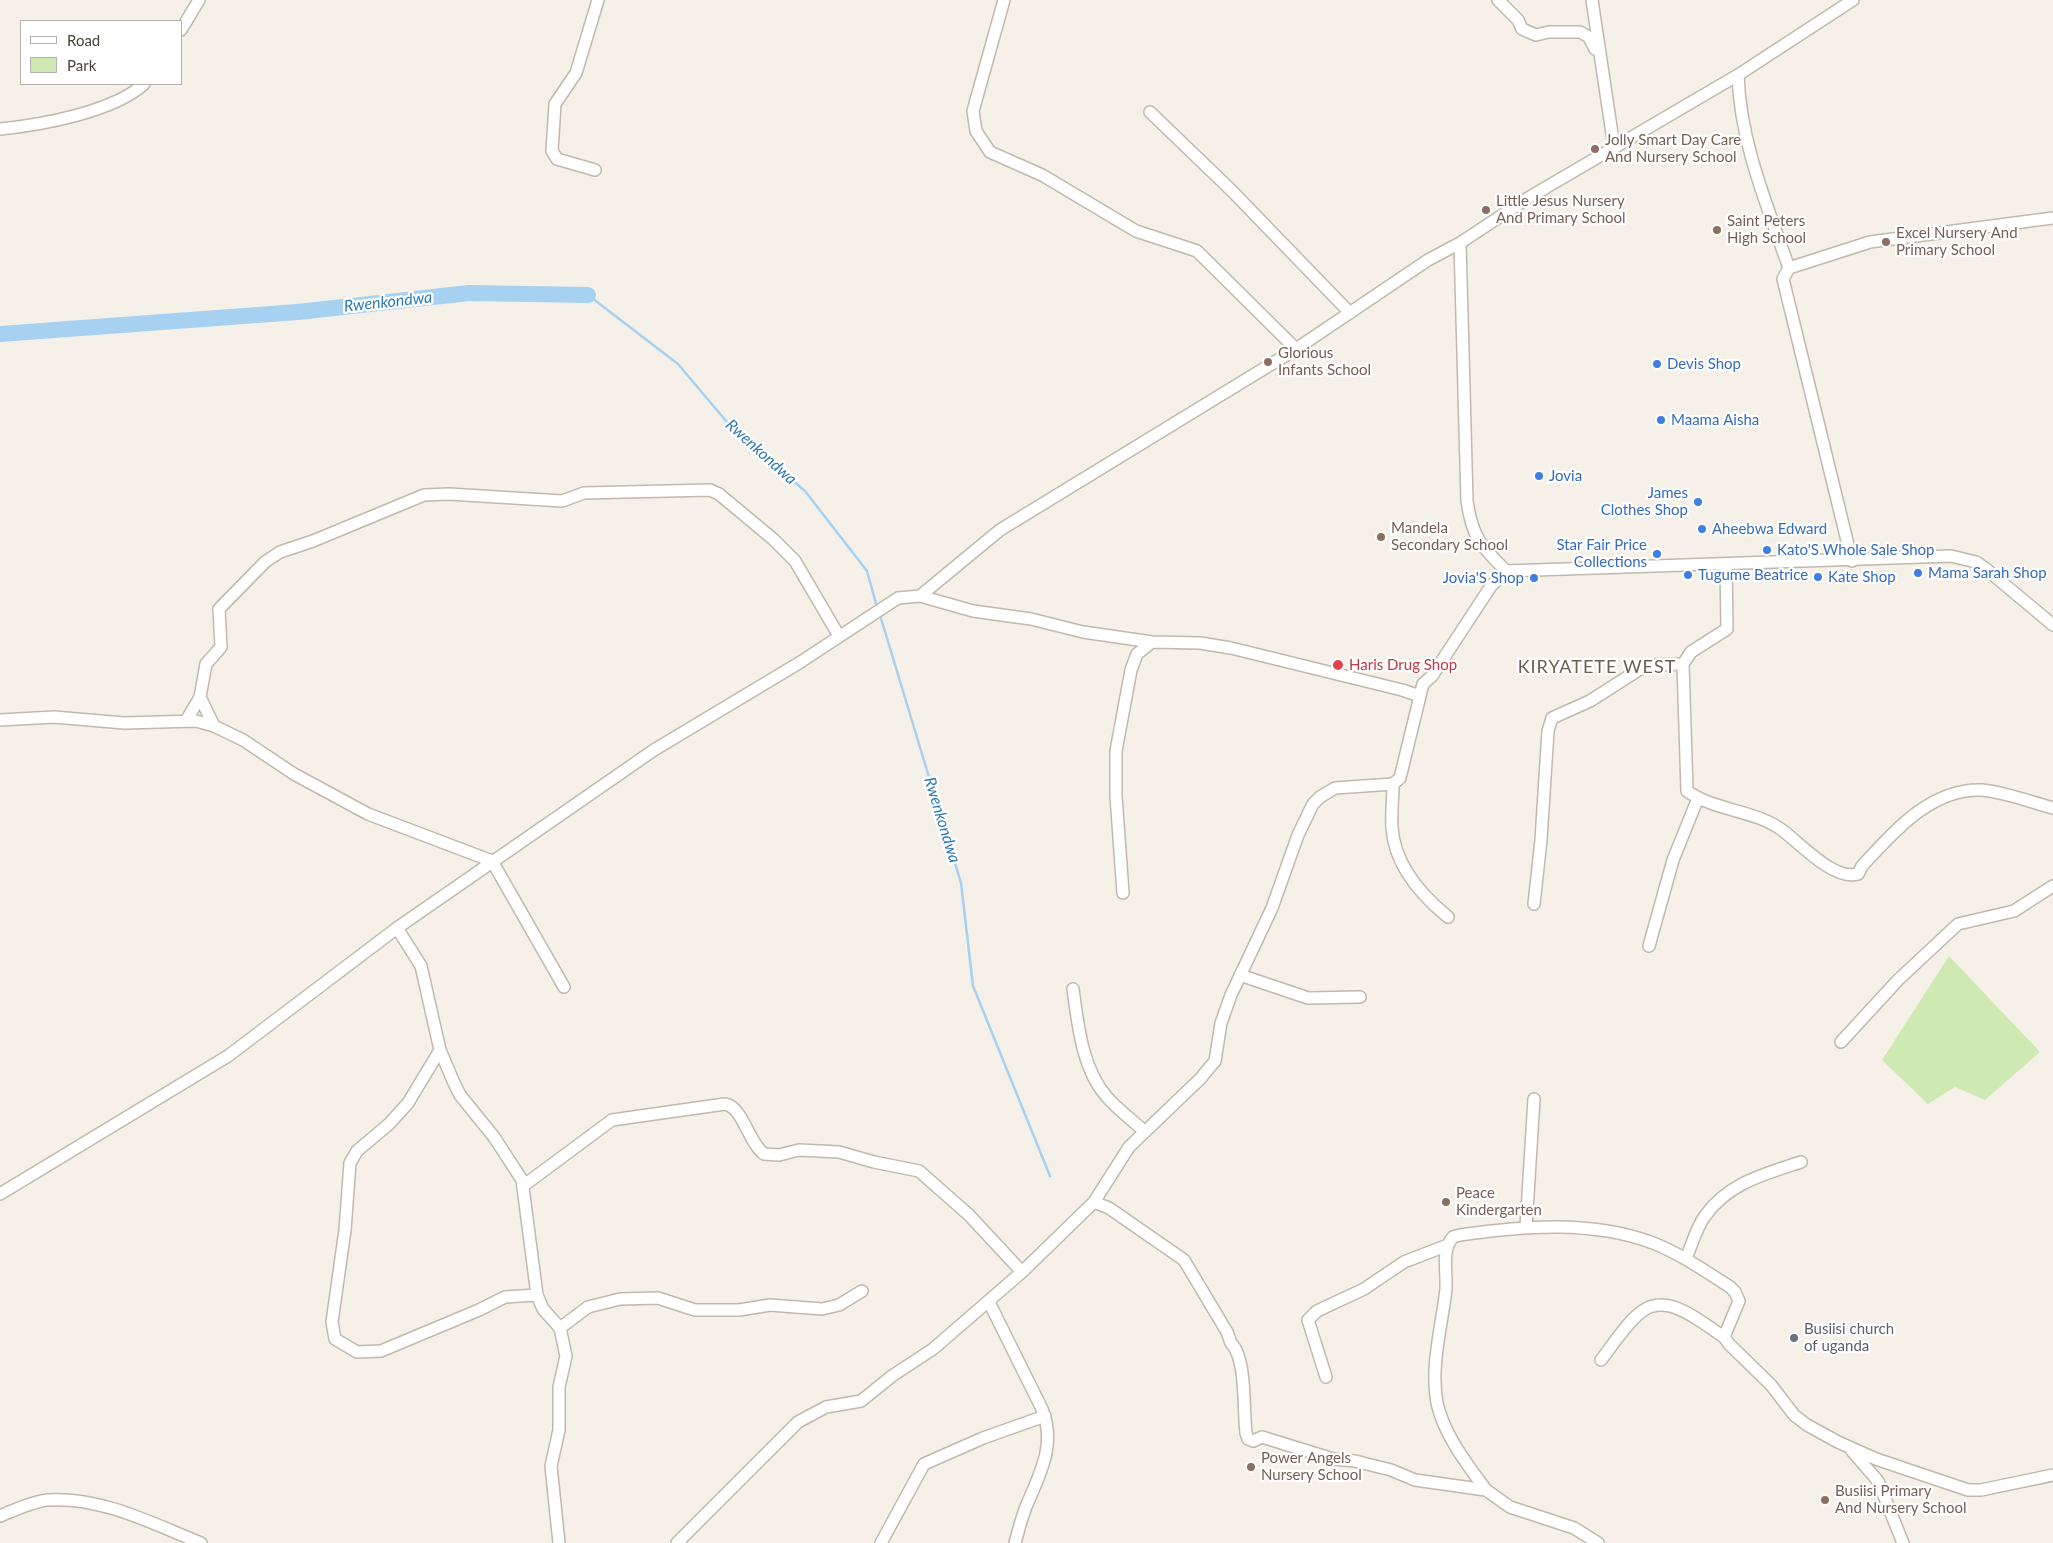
<!DOCTYPE html>
<html>
<head>
<meta charset="utf-8">
<style>
  body { margin:0 }
  #map { position:relative; width:2053px; height:1543px; overflow:hidden; background:#f5f1e9; font-family:Lato,sans-serif }
  canvas { display:block }
  .legend { position:absolute; left:20px; top:20px; width:162px; height:65px; box-sizing:border-box; background:#fff; border:1px solid #b6b3af; margin:0; padding:6px 9px; list-style:none; font-size:15px; color:#494237 }
  .legend li { display:flex; align-items:center; gap:10px; height:25px }
  .legend b { width:25px; border:1px solid #b6b3af }
</style>
</head>
<body>
<div id="map">
<canvas width="2053" height="1543"></canvas>
<ul class="legend">
<li><b style="height:6px;background:#fff"></b>Road</li>
<li><b style="height:14px;background:#cfe9b2"></b>Park</li>
</ul>
</div>
<script>
const ctx = document.querySelector('canvas').getContext('2d');
ctx.lineJoin = 'round';
function fill(path, color) {
  ctx.fillStyle = color;
  ctx.fill(path, 'evenodd');
}
function stroke(path, color, width, dash) {
  ctx.strokeStyle = color;
  ctx.lineWidth = width;
  ctx.lineCap = dash ? 'butt' : 'round';
  ctx.setLineDash(dash || []);
  ctx.stroke(path);
}
function write(font, color, halo, rows, align = 'center') {
  ctx.font = font + ' Lato,sans-serif';
  ctx.lineWidth = 4.5;
  ctx.setLineDash([]);
  ctx.textBaseline = 'middle';
  ctx.strokeStyle = halo;
  ctx.fillStyle = color;
  for (const [text, x, y, turn = 0] of rows) {
    ctx.save();
    ctx.translate(x, y);
    ctx.rotate((+turn || 0) * Math.PI / 180);
    ctx.textAlign = isNaN(turn) ? turn : align;
    if (halo) ctx.strokeText(text, 0, 0);
    ctx.fillText(text, 0, 0);
    ctx.restore();
  }
}
const green = new Path2D(`
  M1949,956L2040,1052L1985,1100L1955,1087L1928,1104L1882,1060Z`);
const stream = new Path2D(`
  M588,295L678,364L737,434L805,491L867,571L877,607
  M880,615L961,883L973,986L1050,1176`);
const river = new Path2D(`
  M0,334L298,312L469,293L588,295`);
const minor = new Path2D(`
  M1004,0L973,111L976,131L990,152L1042,175L1136,231L1197,251L1296,349
  M1498,0L1518,20L1522,29L1536,35L1549,32H1580L1589,37L1595,49
  M1592,0L1614,147
  M181,30L199,0
  M1738,75C1740,142 1767,205 1789,268L1783,279L1852,561
  M1150,112L1232,191L1350,313
  M0,129C41,125 113,112 144,84
  M595,170L557,159L552,151L555,104L576,73L598,0
  M1460,243L1467,501C1472,537 1481,546 1506,571
  M1789,268L1870,242L2053,218
  M1726,564L1727,629L1691,652L1683,664L1687,791C1715,811 1755,810 1782,830C1801,844 1834,881 1858,874L1862,866C1893,833 1930,788 1982,790C2005,792 2030,802 2053,808
  M920,596L973,611L1031,619L1083,632L1152,642L1200,643L1231,648L1402,690L1420,696L1423,684L1432,676L1491,586L1506,571L1951,556L1976,562L1986,569L2053,625
  M200,697L214,726
  M0,720L54,717L124,723L196,721L214,726L243,740L294,774L368,814L492,861L564,987
  M186,721L200,697L206,664L221,647L219,609L265,562L280,552L313,541L424,495L449,494L562,501L584,493L710,490L719,494L773,539L795,561L839,636
  M1393,784C1393,798 1391,813 1392,827C1394,864 1421,895 1448,917
  M1123,893L1116,796V751L1131,670L1137,654L1152,642
  M1534,904L1541,840L1548,731L1552,718L1590,701L1640,669L1652,665L1683,664
  M397,928L421,966L440,1050L454,1083L460,1095L494,1137L522,1180L537,1295L543,1309L560,1328L566,1356L559,1387V1430L551,1466L559,1543
  M1649,946L1673,860L1698,798
  M1240,975L1308,998L1360,997
  M1073,989C1078,1025 1082,1068 1106,1096C1117,1109 1131,1119 1144,1131
  M1841,1042L1898,980L1958,924L2014,911L2053,886
  M440,1050L408,1103L389,1124L357,1151L350,1163L345,1230L332,1322L335,1339L357,1352L381,1351L479,1310L505,1297L537,1295
  M523,1186L612,1120L725,1104C743,1107 748,1142 764,1154L779,1155L799,1150L839,1152L874,1162L919,1171L969,1215L1022,1272
  M0,1194L228,1056L397,928L654,750L799,663L898,598L920,596L1000,530L1296,349L1428,260L1460,243L1528,198L1738,75L1853,0
  M1094,1202L1109,1208L1184,1260L1227,1332L1231,1343C1247,1359 1243,1410 1246,1433L1248,1439L1253,1441L1262,1437L1333,1459L1355,1461L1391,1470L1415,1480L1486,1490L1510,1507L1574,1528L1598,1543
  M1526,1227L1534,1099
  M1686,1258C1692,1245 1696,1228 1705,1216C1728,1183 1765,1174 1801,1162
  M989,1302L1042,1409C1056,1443 1041,1472 1028,1502C1022,1515 1019,1529 1015,1543
  M560,1328L588,1307L620,1299L658,1298L695,1310H739L770,1305L822,1309L839,1305L862,1291
  M1601,1360C1612,1346 1629,1319 1644,1310C1670,1293 1703,1324 1724,1337
  M1326,1377L1308,1320L1317,1311L1364,1289L1404,1262L1448,1245
  M1852,1451L1878,1481L1903,1543
  M1486,1490C1467,1464 1444,1435 1437,1403C1430,1367 1442,1325 1446,1289C1447,1272 1441,1250 1453,1237L1460,1235C1523,1226 1592,1220 1653,1243C1681,1254 1705,1271 1730,1287L1735,1292L1739,1301L1724,1337L1729,1344L1771,1385L1794,1415L1807,1425L1838,1442L1876,1459L1968,1490H1981L2053,1475
  M0,1516C14,1510 32,1502 47,1500C101,1496 153,1524 201,1543
  M677,1543L798,1422L826,1407L861,1401L892,1376L933,1349L1022,1272L1094,1202L1129,1147L1200,1079L1215,1061L1221,1023L1231,995L1272,908L1298,835L1313,804L1320,797L1335,788L1393,784L1400,778L1420,696
  M881,1543L924,1464L983,1438L1045,1416`);
const markers = [
  [1595,149,5,"#8d6e63"],
  [1486,210,5,"#8d6e63"],
  [1717,230,5,"#8d6e63"],
  [1886,242,5,"#8d6e63"],
  [1268,362,5,"#8d6e63"],
  [1657,364,5,"#3f7fe0"],
  [1661,420,5,"#3f7fe0"],
  [1539,476,5,"#3f7fe0"],
  [1698,502,5,"#3f7fe0"],
  [1702,529,5,"#3f7fe0"],
  [1381,537,5,"#8d6e63"],
  [1767,550,5,"#3f7fe0"],
  [1657,554,5,"#3f7fe0"],
  [1918,573,5,"#3f7fe0"],
  [1688,575,5,"#3f7fe0"],
  [1818,577,5,"#3f7fe0"],
  [1534,578,5,"#3f7fe0"],
  [1338,665,6,"#e0444e"],
  [1446,1202,5,"#8d6e63"],
  [1794,1338,5,"#6b7280"],
  [1251,1467,5,"#8d6e63"],
  [1825,1500,5,"#8d6e63"]
];
const educationNames = [
  ["Jolly Smart Day Care",1605,140],
  ["And Nursery School",1605,157],
  ["Little Jesus Nursery",1496,201],
  ["And Primary School",1496,218],
  ["Saint Peters",1727,221],
  ["High School",1727,238],
  ["Excel Nursery And",1896,233],
  ["Primary School",1896,250],
  ["Glorious",1278,353],
  ["Infants School",1278,370],
  ["Mandela",1391,528],
  ["Secondary School",1391,545],
  ["Peace",1456,1193],
  ["Kindergarten",1456,1210],
  ["Power Angels",1261,1458],
  ["Nursery School",1261,1475],
  ["Busiisi Primary",1835,1491],
  ["And Nursery School",1835,1508]
];
const shopNames = [
  ["Devis Shop",1667,364],
  ["Maama Aisha",1671,420],
  ["Jovia",1549,476],
  ["James",1688,493,"right"],
  ["Clothes Shop",1688,510,"right"],
  ["Aheebwa Edward",1712,529],
  ["Star Fair Price",1647,545,"right"],
  ["Collections",1647,562,"right"],
  ["Kato'S Whole Sale Shop",1777,550],
  ["Mama Sarah Shop",1928,573],
  ["Tugume Beatrice",1698,575],
  ["Kate Shop",1828,577],
  ["Jovia'S Shop",1524,578,"right"]
];
const healthNames = [
  ["Haris Drug Shop",1349,665]
];
const worshipNames = [
  ["Busiisi church",1804,1329],
  ["of uganda",1804,1346]
];
const waterNames = [
  ["Rwenkondwa",388,302,-6],
  ["Rwenkondwa",761,452,42],
  ["Rwenkondwa",942,820,73]
];
const quarterNames = [
  ["KIRYATETE WEST",1597,667]
];
fill(green, '#cfe9b2');
stroke(stream, '#a6d1f1', 2.5);
stroke(river, '#a6d1f1', 16);
stroke(minor, '#c0b9ac', 14);
stroke(minor, '#fff', 11);
for (const [x, y, r, color] of markers) {
  const dot = new Path2D();
  dot.arc(x, y, r, 0, 2 * Math.PI);
  ctx.fillStyle = color;
  ctx.fill(dot);
  stroke(dot, '#fff', 2);
}
write('15px', '#785e54', '#fff', educationNames, 'left');
write('15px', '#366cbe', '#fff', shopNames, 'left');
write('15px', '#be3a42', '#fff', healthNames, 'left');
write('15px', '#5b616d', '#fff', worshipNames, 'left');
write('italic 16px', '#307bb5', '#fff', waterNames);
ctx.letterSpacing = '1px';
write('18px', '#6b604f', '#fff', quarterNames);
ctx.letterSpacing = '0px';
</script>
</body>
</html>
